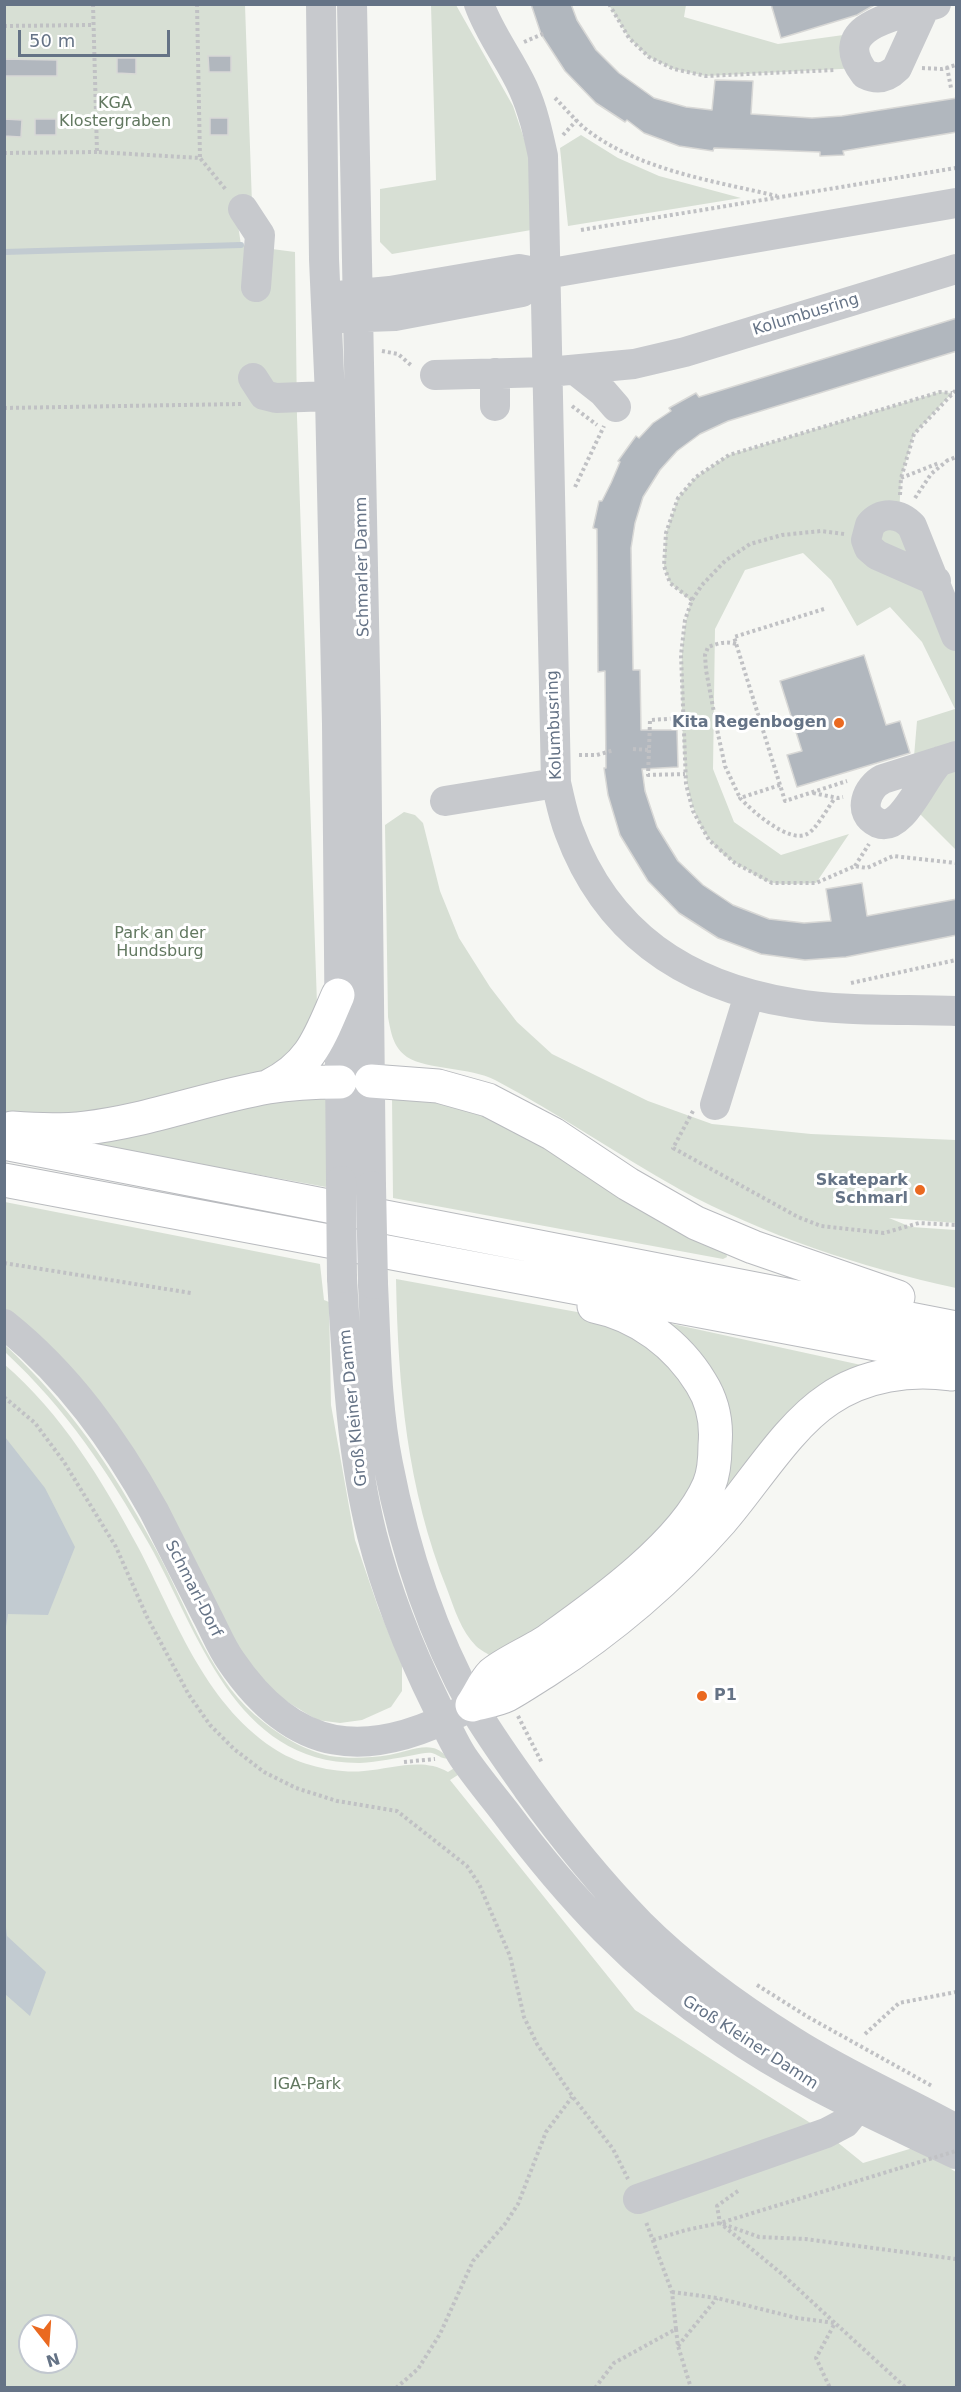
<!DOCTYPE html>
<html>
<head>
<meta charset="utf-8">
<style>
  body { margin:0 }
  #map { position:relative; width:961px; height:2392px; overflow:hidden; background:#f6f7f3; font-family:"DejaVu Sans",sans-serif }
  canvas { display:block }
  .frame { position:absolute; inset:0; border:6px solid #657386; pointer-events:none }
  .north { position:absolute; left:18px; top:2314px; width:60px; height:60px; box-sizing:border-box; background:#fff; border:2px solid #c1c7cf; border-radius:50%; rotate:163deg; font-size:16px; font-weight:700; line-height:24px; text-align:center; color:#657386 }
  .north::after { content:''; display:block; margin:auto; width:21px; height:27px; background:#ea6920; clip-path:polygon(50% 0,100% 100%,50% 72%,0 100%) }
  .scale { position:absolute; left:18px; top:30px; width:152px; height:27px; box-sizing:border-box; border:3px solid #657386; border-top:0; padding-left:8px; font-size:18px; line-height:21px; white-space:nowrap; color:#657386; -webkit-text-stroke:4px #fff; paint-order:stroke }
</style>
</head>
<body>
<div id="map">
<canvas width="961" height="2392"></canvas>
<div class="frame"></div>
<div class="north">N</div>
<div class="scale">50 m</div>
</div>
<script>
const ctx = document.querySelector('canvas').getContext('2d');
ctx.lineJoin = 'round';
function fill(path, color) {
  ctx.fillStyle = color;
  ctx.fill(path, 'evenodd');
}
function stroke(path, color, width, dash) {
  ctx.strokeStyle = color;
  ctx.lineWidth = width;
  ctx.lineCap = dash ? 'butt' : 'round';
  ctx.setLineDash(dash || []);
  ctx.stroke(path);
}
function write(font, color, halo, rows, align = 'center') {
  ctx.font = font + ' "DejaVu Sans",sans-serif';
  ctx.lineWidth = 6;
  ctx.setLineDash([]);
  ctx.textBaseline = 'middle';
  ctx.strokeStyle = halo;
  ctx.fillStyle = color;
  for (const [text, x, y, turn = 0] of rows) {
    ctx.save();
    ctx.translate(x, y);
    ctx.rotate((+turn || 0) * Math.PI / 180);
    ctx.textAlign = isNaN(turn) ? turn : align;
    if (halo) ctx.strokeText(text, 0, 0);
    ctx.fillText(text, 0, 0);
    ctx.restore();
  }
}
const green = new Path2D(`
  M4,5H245L252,204L237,218L241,245L295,252L297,417L317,1004L315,1022L287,1066L147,1106L5,1119Z
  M431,5H456L513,106L530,156L537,229L392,254L380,242V189L436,180Z
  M609,5H686L684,17L778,44L858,33L860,68L706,76L674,69L649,57L629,38Z
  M581,135L618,158L659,176L741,198L568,226L560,148Z
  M940,392L952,393L914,434L901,478L899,516L956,636V850L910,804L917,721L955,709L922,642L890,607L857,626L831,580L803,553L745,570L715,629L713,769L734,822L781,855L849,834L816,883C802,883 788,885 774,883C765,882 754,874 746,869C683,837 684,771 682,709C681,672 680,636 691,601L670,583L664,566L666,533L678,498L696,477L729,455Z
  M404,812L415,815L423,823L440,891L459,938L490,987L517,1022L552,1054L648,1101L712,1124L811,1134L956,1140V1223L889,1218L911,1227L956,1230V1288C860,1267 766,1236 679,1189C616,1154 558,1113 495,1080C470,1067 427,1070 407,1057C393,1047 391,1033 388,1017L385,825Z
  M278,1095L326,1098L329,1126L326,1187L68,1140Z
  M392,1096L474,1106L726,1252L727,1257L723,1259L393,1198Z
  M5,1202L320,1264L324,1300L329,1302L331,1405L355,1540L378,1607L402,1665V1691L391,1707L362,1720L340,1723L317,1720L258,1684L130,1454L5,1314Z
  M396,1279L599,1316L666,1353L699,1408L703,1445L695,1481L672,1520L558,1620L494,1659C488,1653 481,1651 476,1646C461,1631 454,1608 447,1589C407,1489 398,1386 396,1279Z
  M668,1323L875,1368L710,1520L703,1515L708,1365L699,1352Z
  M4,1344C70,1406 111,1466 153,1544C183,1597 208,1675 255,1715C276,1733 302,1750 330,1756C349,1759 370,1758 389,1755C403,1753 419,1745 433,1748C439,1749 444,1754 449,1758C442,1760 439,1755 432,1753C427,1752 420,1754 414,1755C397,1758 378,1762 360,1763C234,1764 199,1632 149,1544C107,1470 67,1410 5,1352Z
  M4,1364C62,1414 102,1480 138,1547C175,1617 203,1701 273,1748C296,1764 335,1774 364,1771C392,1769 422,1757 448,1772L456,1767L461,1773L450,1780L635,2010L826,2133L863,2163L956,2135V2167L951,2169L956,2172V2387H5ZM30,2326H66V2362H30Z`);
const water = new Path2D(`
  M5,1437L45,1488L75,1547L48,1615L8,1614L5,1633Z
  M4,1911L7,1936L46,1972L30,2016L5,1994Z`);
const stream = new Path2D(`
  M4,252L241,245`);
const building = new Path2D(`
  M531,4H571L577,20L596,50L619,73L654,98L686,107L712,110L715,80L753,81L751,114L812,118L842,116L957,98V132L843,151L844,155L820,156V152L714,148L713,151L679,146L644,133L627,120L625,122L596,103L565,71L541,34Z
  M771,4H876L857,15L781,38Z
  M208,56H231V72H209Z
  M117,58H136V74L117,73Z
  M4,59L57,60V76H4Z
  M210,118H228V135H210Z
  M4,119L22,120L21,137L4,136Z
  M35,119H56V135H35Z
  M957,318V351L728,421L700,434L677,451L660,470L643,497L635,523L631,548L633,670H640L641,730H677L678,767L642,769L645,791L657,827L678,861L703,885L733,905L769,919L804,923L831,921L826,889L862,883L867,916L957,899V935L846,957L805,960L761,954L718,938L679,913L648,881L620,835L608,795L604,768H606L605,671L598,672L597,529L593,528L599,501H602L611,483L620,462L618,461L636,436L639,438L653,423L671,411L669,408L696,393L699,397Z
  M864,655L886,725L900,721L910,753L797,787L787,755L802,751L780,681Z`);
const path = new Path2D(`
  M93,4L97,152L200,158L227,191
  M197,4L200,158
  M609,4L629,38L649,57L674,69L706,76L835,70
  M4,26L93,25
  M524,42L545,33
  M947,67L951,88
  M922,68L942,69L956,65
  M555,98C567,110 578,124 591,133C644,171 714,181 777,196
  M563,135L577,120
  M4,153L97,152
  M581,230L956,168
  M382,351L398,354L412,366
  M572,406L597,425
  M4,408L241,404
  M946,461L956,457
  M901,478L939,463
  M575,487L604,426
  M900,495L901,478L914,434L956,390
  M915,498L931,474L948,460
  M844,534L821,531L782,535L750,544L725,561L702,585L692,600L685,620L681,655L686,784L693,811L709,840L735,863L772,883H816L855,866L867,868L893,856L956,863
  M692,600L670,583L664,566L666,533L678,498L696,477L729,455L940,392L952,393
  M824,609L734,637L785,801L847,781
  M736,644C725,641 719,643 708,647L705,655L706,670L718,734L725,766L740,798
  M633,749L649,750L650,720L682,718
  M649,750L648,775L685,774
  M579,755H597L614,750
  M780,785L740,798C751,810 789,844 807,834C816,830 828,807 835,798
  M813,793L838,798L843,797
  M855,866L869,844
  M851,983L956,960
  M693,1111L673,1148L798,1217L821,1226L884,1233L919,1223L956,1225
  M4,1263L191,1293
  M4,1397L35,1423L64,1462L116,1547L147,1617L189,1695L210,1725L234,1749L264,1772L296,1788L337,1801L397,1811L467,1866L479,1884L510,1956L524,2017L537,2044L573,2097L613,2149L628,2179
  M518,1716L542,1763
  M404,1762L435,1759
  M757,1985L808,2017L932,2086
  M865,2034L899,2003L956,1992
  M738,2191L717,2206L720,2223L782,2274L835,2323L816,2358L830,2388
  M723,2224L759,2237L805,2239L956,2259
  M653,2240L686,2230L720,2223L900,2168
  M672,2292L717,2298L797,2318L835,2323L906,2388
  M676,2329L678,2346L691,2388
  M678,2346L717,2298
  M396,2388L418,2369L440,2334L473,2261L505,2224L518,2204L546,2132L572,2097
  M595,2388L614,2363L676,2329L672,2292L646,2222`);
const minor = new Path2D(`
  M321,4L324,259L330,396L337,724L341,1181
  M352,4L366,723L371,1186
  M479,4C490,35 510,59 523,88C533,110 538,133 543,156L556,783C560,799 563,816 569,831C607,934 686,986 792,1003C843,1012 904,1009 956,1011
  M924,9L897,68C887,78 877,80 865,74C826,24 903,15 936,4
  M243,209L260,235L256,287
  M338,296L390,291L519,269L546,274L956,203
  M338,318L395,316L522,292L546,274
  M575,370L603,392L616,407
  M495,373V406
  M435,375L548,372L634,364L685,352L956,269
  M253,378L264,395L276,398L330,396
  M936,581L877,555L869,548L866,540L870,525C882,511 900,513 912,526L956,636
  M940,761C924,774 903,833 878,823C856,813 867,787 883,779L956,756
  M445,801L556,783
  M715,1105L749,995
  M342,1278C347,1365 351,1451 372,1535C387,1594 410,1651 437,1706C445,1723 453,1742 463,1757C476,1776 491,1794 505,1812C569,1898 635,1968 724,2030C796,2081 877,2116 956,2154
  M373,1284C376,1344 376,1405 388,1464C404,1547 432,1633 473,1707C490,1736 509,1762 528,1789C562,1836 599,1882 640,1924C683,1967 741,2009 792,2041C845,2075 902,2099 956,2129
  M4,1324C68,1375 115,1441 154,1511C172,1546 189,1581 207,1616C215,1631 221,1647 231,1661C294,1754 366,1761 462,1711
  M638,2199L826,2133L845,2123L858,2107`);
const highway = new Path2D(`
  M371,1081L438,1086L488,1100L553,1134L628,1184L696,1223L753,1247L898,1297
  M269,1086C312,1065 320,1036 338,995
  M12,1128C37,1130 61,1131 85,1128C147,1121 206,1098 268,1087C292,1083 316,1082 340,1082
  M4,1143L956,1328
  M4,1180L956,1359
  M472,1705C479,1695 484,1682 492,1674C504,1663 535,1650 550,1639C602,1602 684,1543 709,1485C714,1473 715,1457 715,1445C717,1423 713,1402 701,1383C678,1345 639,1315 594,1306
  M472,1705C483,1702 497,1700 507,1695C520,1688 533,1679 546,1671C611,1629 670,1579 721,1521C754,1483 788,1426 829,1399C864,1375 910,1368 951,1374`);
const pathBridge = new Path2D(`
  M900,2168L956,2151`);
const minorBridge = new Path2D(`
  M341,1181L342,1278
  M371,1186L373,1284`);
const markers = [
  [839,723,6,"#ea6920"],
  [920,1190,6,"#ea6920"],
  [702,1696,6,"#ea6920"]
];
const parkNames = [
  ["KGA",115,104],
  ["Klostergraben",115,122],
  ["Park an der",160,934],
  ["Hundsburg",160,952],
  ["IGA-Park",307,2085]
];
const streetNames = [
  ["Kolumbusring",806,315,-17],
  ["Schmarler Damm",363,567,-91],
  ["Kolumbusring",555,725,-92],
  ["Groß Kleiner Damm",354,1408,-96],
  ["Schmarl-Dorf",193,1589,63],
  ["Groß Kleiner Damm",750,2043,33]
];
const poiNames = [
  ["Kita Regenbogen",827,723],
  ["Skatepark",908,1181],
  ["Schmarl",908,1199],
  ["P1",714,1696,"left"]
];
fill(green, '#d7dfd4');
fill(water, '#c2cbd1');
stroke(stream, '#c2cbd1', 6);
fill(building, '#b1b7be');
stroke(building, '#d8d8d6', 1.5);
stroke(highway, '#b9bbbf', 35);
stroke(path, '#c0c1c4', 4, [3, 3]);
stroke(minor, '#c7c9cd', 30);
stroke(highway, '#fff', 33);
stroke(pathBridge, '#c0c1c4', 4, [3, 3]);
stroke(minorBridge, '#c7c9cd', 30);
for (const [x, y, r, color] of markers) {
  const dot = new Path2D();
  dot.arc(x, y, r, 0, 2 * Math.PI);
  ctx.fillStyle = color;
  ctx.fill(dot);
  stroke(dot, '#fff', 2);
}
write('16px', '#627860', '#fff', parkNames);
write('16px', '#657386', '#fff', streetNames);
write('bold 16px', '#657386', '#fff', poiNames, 'right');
</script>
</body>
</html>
